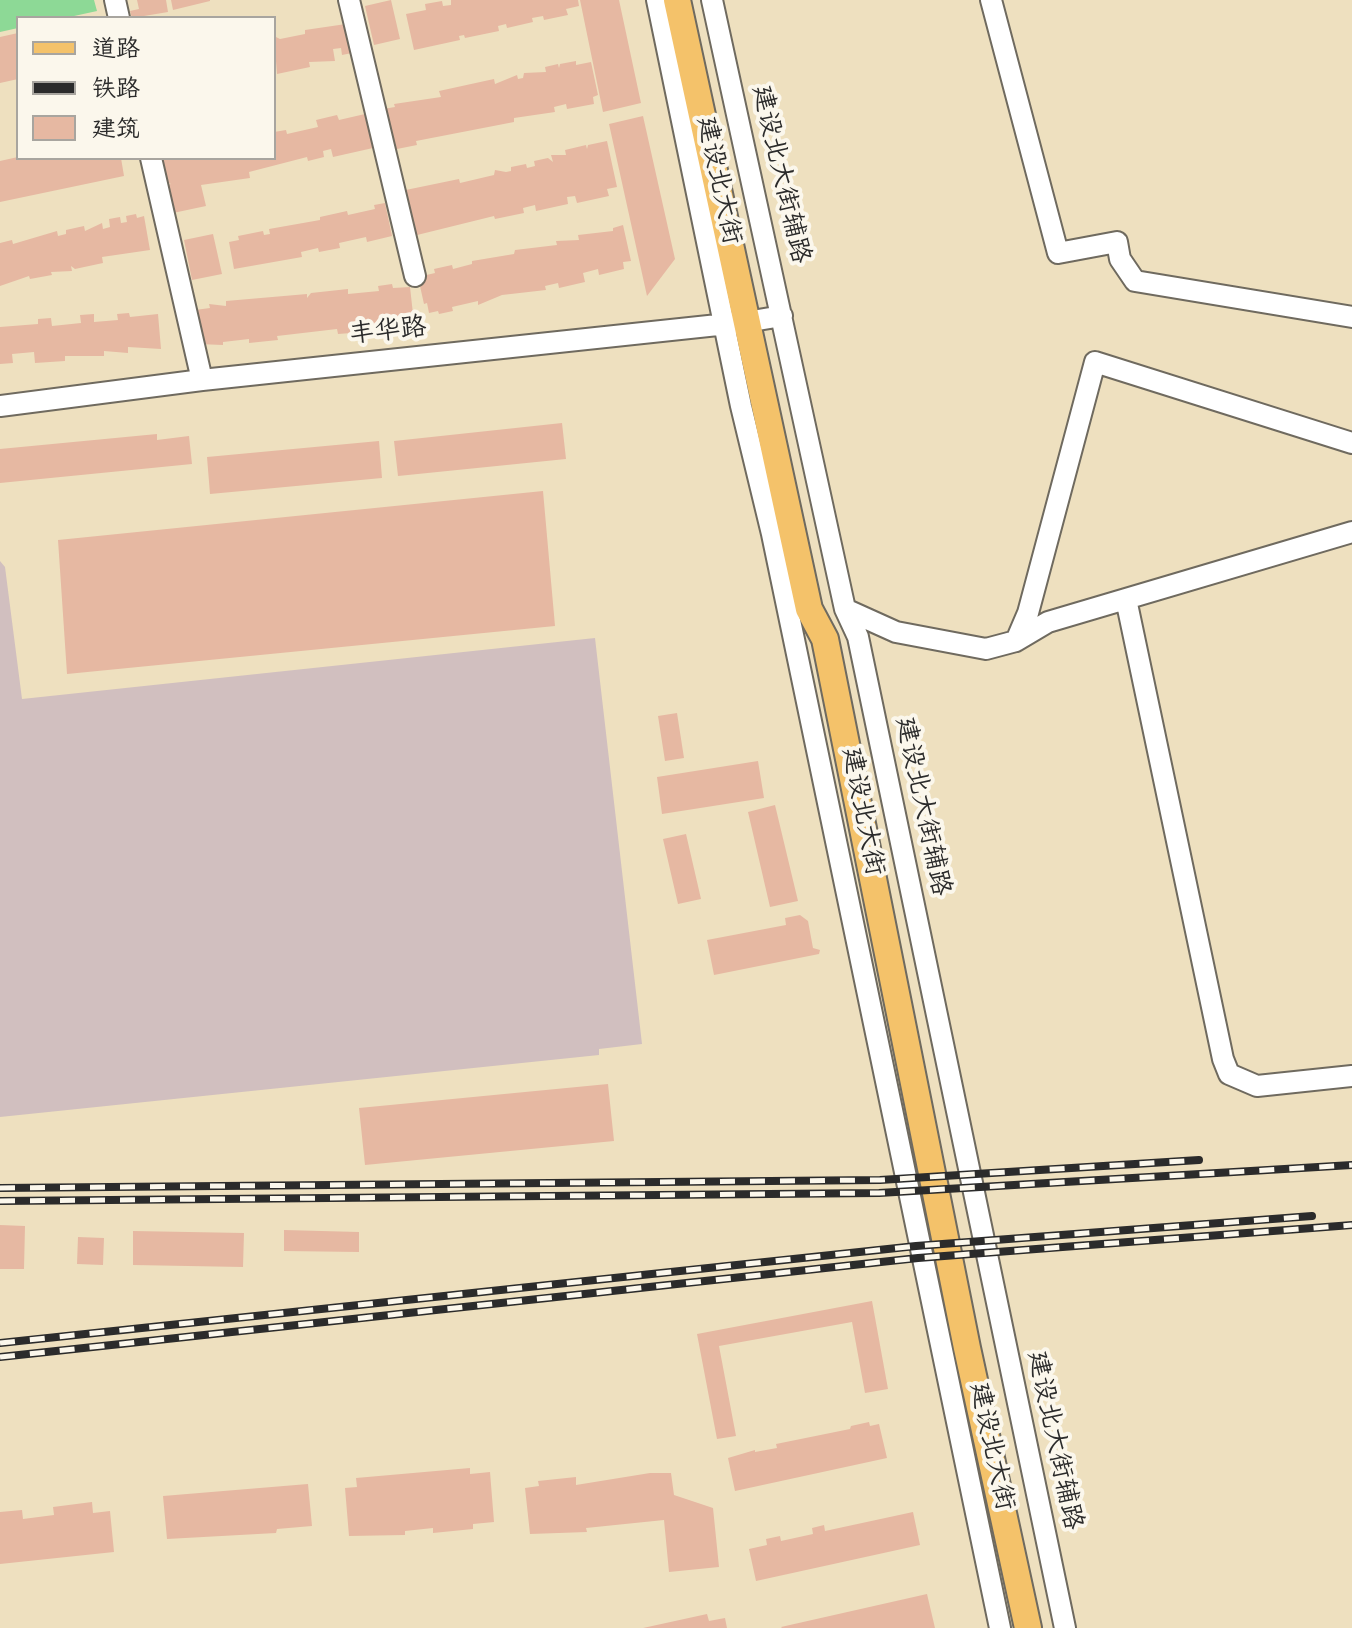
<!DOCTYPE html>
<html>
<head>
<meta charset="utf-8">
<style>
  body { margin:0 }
  #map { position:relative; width:1352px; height:1628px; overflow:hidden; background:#eee0bf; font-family:"Gochi Hand","LXGW WenKai TC",sans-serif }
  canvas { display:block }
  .legend { position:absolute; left:16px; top:16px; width:260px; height:144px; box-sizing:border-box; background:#fbf7ec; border:2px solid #a8a59f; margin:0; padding:10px 14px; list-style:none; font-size:24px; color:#2b2b2b }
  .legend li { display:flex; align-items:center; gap:16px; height:40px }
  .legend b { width:40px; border:2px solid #a8a59f }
</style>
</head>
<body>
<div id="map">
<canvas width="1352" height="1628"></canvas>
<ul class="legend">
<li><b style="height:10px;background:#f4c26a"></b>道路</li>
<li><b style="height:10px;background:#2b2b2b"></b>铁路</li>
<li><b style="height:22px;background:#e6b8a2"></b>建筑</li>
</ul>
</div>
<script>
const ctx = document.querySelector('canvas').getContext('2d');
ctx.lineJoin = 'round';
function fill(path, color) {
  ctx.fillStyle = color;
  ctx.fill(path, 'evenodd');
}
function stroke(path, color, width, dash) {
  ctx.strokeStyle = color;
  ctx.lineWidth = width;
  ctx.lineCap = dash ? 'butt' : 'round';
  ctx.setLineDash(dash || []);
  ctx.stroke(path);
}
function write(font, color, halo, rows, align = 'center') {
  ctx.font = font + ' "Gochi Hand","LXGW WenKai TC",sans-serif';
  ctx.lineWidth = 8;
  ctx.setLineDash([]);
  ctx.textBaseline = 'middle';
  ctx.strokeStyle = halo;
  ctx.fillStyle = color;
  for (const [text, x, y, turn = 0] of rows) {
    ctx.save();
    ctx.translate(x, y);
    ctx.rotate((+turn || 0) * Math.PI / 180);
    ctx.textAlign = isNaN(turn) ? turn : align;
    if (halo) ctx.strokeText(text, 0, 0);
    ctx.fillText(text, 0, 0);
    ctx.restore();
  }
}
const industrial = new Path2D(`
  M0,561L5,567L22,699L595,638L642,1044L599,1049V1055L0,1117Z`);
const green = new Path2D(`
  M0,0H94L97,11L65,18H18V28L0,32Z`);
const building = new Path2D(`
  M137,0H166L168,12L132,18L130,11L139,9Z
  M171,0H210V1L173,10Z
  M391,0L400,39L374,45L365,6Z
  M451,0H578L579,6L566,9L568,15L544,20L543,16L532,18L533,22L507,28L506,24L498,26L499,31L465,38L464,35L459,36L460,40L414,50L406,14L426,10L425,4L442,1L443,6L451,5Z
  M580,0H619L641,103L603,112Z
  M346,24L352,53L342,55L341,48L333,49L335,61L309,62L310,67L277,74L274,36L280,39L305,34V30Z
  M18,33V79L0,83V37Z
  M576,61V65L591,62L598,95L593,97L594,104L567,109L566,104L554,107L555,112L514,118V122L416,141L417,145L392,150L383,109L395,107L394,104L441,97L439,91L494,79L495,84L517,75L518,79L523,78L524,73L546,72L545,67L558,64L559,68L560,64Z
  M365,114L373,148L333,157L331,149L323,151L324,157L308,161L307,157L249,172L250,178L201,185L206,206L173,213L167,185L171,184L167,182L162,158H274V132L286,130L287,134L318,127L316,120L337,115L339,120Z
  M643,116L675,259L647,296L609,124Z
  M607,141L617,187L607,189L609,196L577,203L575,196L567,197L568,204L536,211L535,205L523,208L524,213L495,219L494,216L409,237L396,192L459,179L460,183L494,175L495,170L506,172L511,171V167L526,164L527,168L535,166L534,161L548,158L553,162L551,155H566L565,150L586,145L587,149L588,145Z
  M18,157L121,158L124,176L0,202V161Z
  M385,203L392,236L367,242L366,237L339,243L340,248L319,252L318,248L301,252L302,257L234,269L229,242L239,240L238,236L263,231L264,235L270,234L269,229L320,220V217L347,211L348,215L375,209L374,205Z
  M136,214L137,218L144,216L150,250L102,257L103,263L75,269L71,266L72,271L51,272L52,275L30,279L29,276L0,286V243L12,240L13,244L57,231L58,236L66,234V230L84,226L85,231L102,223L103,229L110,227L109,219L120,217L121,223L127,222L126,216Z
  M623,225L631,261L623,262L624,269L599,275L598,269L583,273L585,282L559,288L558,283L545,286L546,290L502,295L478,305V301L452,307L453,311L439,314L438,311L429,313L427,303L424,304L418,277L435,273L434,269L452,265L453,269L472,264V261L514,254L515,250L557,245L556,241L579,240L578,235L613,231V228Z
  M213,234L222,274L192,280L184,240Z
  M392,284L393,288L410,287L414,323L379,330V326L363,327L364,332L338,334L337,329L277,336L278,340L249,343V339L223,342V345L198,344L195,310L210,308L209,304L226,306V301L307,294V298L311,293L348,289V294L379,291L378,286Z
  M129,313L130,317L158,314L161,349L128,347V353L104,351V356H65V361L35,363L34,352L12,354L13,363L0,364V327L38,324V319L51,318L52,326L81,323L80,315L94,314V322L118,320L117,314Z
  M562,423L566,459L398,476L394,441Z
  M157,434V440L189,436L192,464L0,483V449Z
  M379,441L382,478L210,494L207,457Z
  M543,491L555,626L67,674L58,540Z
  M677,713L684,758L665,761L658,716Z
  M758,761L764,798L662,814L657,777Z
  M775,805L798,901L770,907L748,812Z
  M686,834L701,899L678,904L663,839Z
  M800,915L808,921L813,948L820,950L819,954L714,975L707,940L786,925L785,918Z
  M608,1084L614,1141L365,1165L359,1108Z
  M0,1225L25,1226L24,1269H0Z
  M284,1230L359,1232V1252L284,1251Z
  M133,1231L244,1233L243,1267L133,1265Z
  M78,1237L104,1238L103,1265L77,1264Z
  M872,1301L888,1389L865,1393L852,1322L719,1346L736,1436L717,1439L697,1334Z
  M869,1422L870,1426L879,1424L887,1458L735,1491L728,1458L755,1450V1452L777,1448L776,1444L850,1429L851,1426Z
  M470,1468V1474L490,1472L494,1522L473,1524V1529L433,1533V1528L405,1531V1535L349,1536L345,1488L357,1487L356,1478Z
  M650,1473H671L674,1495L713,1508L719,1567L669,1572L664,1520L586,1528L587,1532L530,1534L525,1488L539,1486L538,1481L576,1477V1485Z
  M308,1484L312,1526L277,1529L276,1533L167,1539L163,1496Z
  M92,1502L93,1513L110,1511L114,1552L0,1564V1512L22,1510L23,1519L54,1515L53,1507Z
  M913,1512L920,1545L756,1581L749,1549L767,1545L766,1539L780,1536L781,1541L813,1534L812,1528L824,1525L825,1531Z
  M927,1594L935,1628H782L781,1627Z
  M707,1614L709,1621L725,1618L727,1628H643Z`);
const minor = new Path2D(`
  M115,0L119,18
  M349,0L415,276
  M657,0L741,406L772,534L1000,1628
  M712,0L845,609L858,637L1065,1628
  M991,0L1058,253L1117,242L1120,259L1135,281L1352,317
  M151,158L202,380
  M0,406L202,380L746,322L782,316
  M1126,599L1223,1059L1229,1074L1257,1086L1352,1076
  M845,609L896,632L986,649L1016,641L1048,622L1352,532
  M1016,641L1028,613L1095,362L1352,443`);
const major = new Path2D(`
  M677,0L809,609L825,639L967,1348L1028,1628`);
const rail = new Path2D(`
  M0,1188L880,1180L1199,1160
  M0,1201L879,1193L1352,1165
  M0,1343L916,1246L1312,1216
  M0,1357L918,1258L1352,1225`);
const streetNames = [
  ["建设北大街辅路",778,175,77],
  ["建设北大街",716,181,78],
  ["丰华路",388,334,-6],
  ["建设北大街辅路",920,807,78],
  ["建设北大街",860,812,79],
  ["建设北大街辅路",1052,1441,78],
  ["建设北大街",989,1447,78]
];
fill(industrial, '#d1bfbf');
fill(green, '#8dd996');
fill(building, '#e6b8a2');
stroke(minor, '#6f6a5f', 24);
stroke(major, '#6f6a5f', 30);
stroke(minor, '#fff', 20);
stroke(major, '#f4c26a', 26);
stroke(rail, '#2b2b2b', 8);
stroke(rail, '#fbf7ec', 5, [15]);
write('26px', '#2b2b2b', '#fbf7ec', streetNames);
</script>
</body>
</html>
